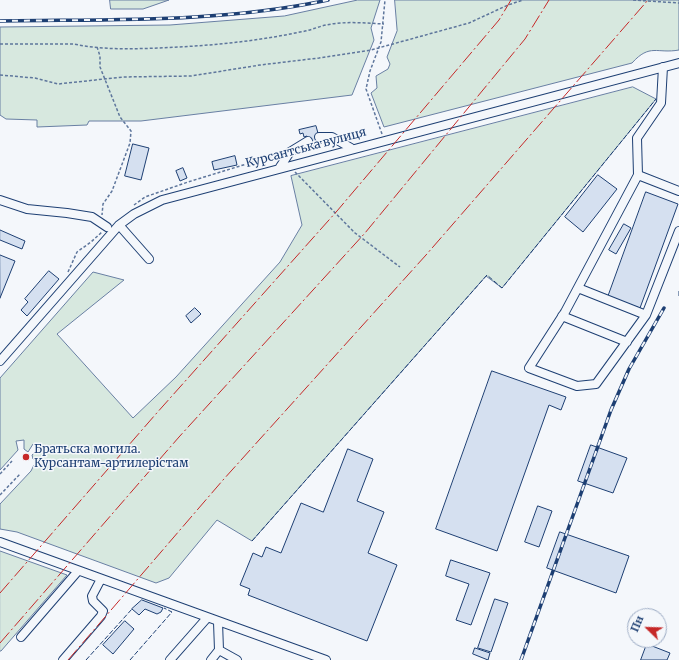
<!DOCTYPE html>
<html>
<head>
<meta charset="utf-8">
<style>
  body { margin:0 }
  #map { position:relative; width:679px; height:660px; overflow:hidden; background:#f4f7fb; font-family:Merriweather,serif }
  canvas { display:block }
  .north { position:absolute; left:627px; top:608px; width:40px; height:40px; box-sizing:border-box; background:#f4f7fb; border:1px solid #9eadc5; border-radius:50%; rotate:293deg; font-size:11px; font-weight:700; line-height:16px; text-align:center; color:#1d3f73 }
  .north::after { content:''; display:block; margin:auto; width:14px; height:18px; background:#c62828; clip-path:polygon(50% 0,100% 100%,50% 72%,0 100%) }
</style>
</head>
<body>
<div id="map">
<canvas width="679" height="660"></canvas>
<div class="north">Пн</div>
</div>
<script>
const ctx = document.querySelector('canvas').getContext('2d');
ctx.lineJoin = 'round';
function fill(path, color) {
  ctx.fillStyle = color;
  ctx.fill(path, 'evenodd');
}
function stroke(path, color, width, dash) {
  ctx.strokeStyle = color;
  ctx.lineWidth = width;
  ctx.lineCap = dash ? 'butt' : 'round';
  ctx.setLineDash(dash || []);
  ctx.stroke(path);
}
function write(font, color, halo, rows, align = 'center') {
  ctx.font = font + ' Merriweather,serif';
  ctx.lineWidth = 3;
  ctx.setLineDash([]);
  ctx.textBaseline = 'middle';
  ctx.strokeStyle = halo;
  ctx.fillStyle = color;
  for (const [text, x, y, turn = 0] of rows) {
    ctx.save();
    ctx.translate(x, y);
    ctx.rotate((+turn || 0) * Math.PI / 180);
    ctx.textAlign = isNaN(turn) ? turn : align;
    if (halo) ctx.strokeText(text, 0, 0);
    ctx.fillText(text, 0, 0);
    ctx.restore();
  }
}
const green = new Path2D(`
  M110,0H169L143,9H111Z
  M358,0H380L371,28L374,40L352,95L141,121H89L87,125L37,127V120L6,119L0,115V27L170,25L284,16Z
  M395,0H679V50C657,54 650,43 632,63L384,127L371,93L377,88L376,76L388,69L390,64L387,57L397,31Z
  M633,87L656,99L502,288L486,276L252,541L217,520L169,578L156,583L17,532L0,529V504L31,471L34,465L42,467L43,459H33L32,455L39,449L33,444L28,452L24,449V440L16,441L18,450L0,470V378L93,272L124,280L57,334L133,418L176,377L280,262L302,225L291,176Z
  M0,551L67,575L1,651H0Z`);
const building = new Path2D(`
  M316,126L321,144L310,147L307,136L304,137L303,133L300,134L299,130Z
  M133,144L149,148L141,180L125,176Z
  M235,156L237,165L214,170L212,162Z
  M183,168L187,178L180,181L176,171Z
  M598,175L617,189L583,232L565,217Z
  M646,192L678,204L640,308L608,297Z
  M624,224L631,228L616,254L609,250Z
  M0,230L25,241L22,249L0,240Z
  M0,255L15,261L0,298Z
  M49,271L59,279L27,316L21,310L28,302L25,299Z
  M195,308L201,314L191,323L186,316Z
  M492,371L566,397L561,410L549,405L497,551L436,529Z
  M591,445L627,458L613,493L578,481Z
  M348,449L373,459L357,501L384,512L368,553L397,565L367,641L248,595L250,589L240,585L253,553L262,557L266,547L281,553L301,503L323,512Z
  M538,506L552,511L539,547L525,542Z
  M560,532L629,556L616,593L547,568Z
  M451,560L490,573L471,625L456,620L469,584L446,576Z
  M495,599L508,603L491,652L478,648Z
  M142,600L163,608L161,612L157,614L145,609L139,615L132,609Z
  M125,621L134,629L113,654L103,645Z
  M647,644L670,653L667,660H641Z
  M475,648L490,653L488,660L473,654Z`);
const path = new Path2D(`
  M633,0L679,3
  M0,44H74C102,50 131,49 159,48C206,46 253,42 300,32C309,31 317,27 326,25C345,21 365,23 384,24
  M97,47L100,56V67L120,117L131,131L130,143L112,191L103,204L102,215
  M0,75L35,78L58,84L123,77L191,76L260,65L319,58L371,50L469,23L508,5L523,0
  M382,134L366,89L370,71L381,42L385,0
  M295,172L355,233L400,267
  M134,205L145,197L188,182L279,154
  M68,272L77,252L91,242L102,232
  M0,474L12,461
  M0,495L20,474`);
const minor = new Path2D(`
  M319,137H332L351,148
  M280,167L290,152L308,141
  M638,175L679,191
  M0,200L27,209L67,213L92,217L107,227
  M119,225L149,259
  M578,288L646,315L679,231
  M646,315L596,384L577,386L529,368L565,312L638,175L637,138L661,103L663,67
  M562,316L627,342
  M0,361L119,225L134,214L162,200L679,63
  M0,542L326,660
  M21,637L78,571
  M219,650L237,660
  M63,660L101,616L103,611L93,601L92,596L101,579
  M170,660L207,618
  M211,660L219,650L218,622`);
const rail = new Path2D(`
  M0,21C109,19 220,23 328,0
  M521,660L611,410L629,369L664,308`);
const fence = new Path2D(`
  M679,291V298
  M252,541L487,275L502,288L656,99
  M86,660L132,609
  M130,660L172,612L164,608`);
const power = new Path2D(`
  M0,593L155,415L337,211L499,20L511,0
  M0,643L179,437L365,233L525,39L549,0
  M68,660L223,480L426,255L648,0`);
const markers = [
  [26,457,4,"#c62828"]
];
const streetNames = [
  ["Курсантська вулиця",306,148,-15]
];
const poiNames = [
  ["Братьска могила.",34,450],
  ["Курсантам-артилерістам",34,464]
];
fill(green, '#d7e8df');
stroke(green, '#687fa3', 1);
fill(building, '#d5e0f0');
stroke(building, '#1d3f73', 1);
stroke(minor, '#1d3f73', 10);
stroke(path, '#5e769c', 1.5, [3, 2]);
stroke(minor, '#f4f7fb', 8);
stroke(rail, '#1d3f73', 3.5);
stroke(rail, '#f4f7fb', 2, [6]);
stroke(fence, '#1d3f73', 1, [5, 2]);
stroke(power, '#c62828', 1, [14, 3, 2, 3]);
for (const [x, y, r, color] of markers) {
  const dot = new Path2D();
  dot.arc(x, y, r, 0, 2 * Math.PI);
  ctx.fillStyle = color;
  ctx.fill(dot);
  stroke(dot, '#f4f7fb', 1.5);
}
write('12px', '#1d3f73', '#f4f7fb', streetNames);
write('12px', '#1d3f73', '#f4f7fb', poiNames, 'left');
</script>
</body>
</html>
